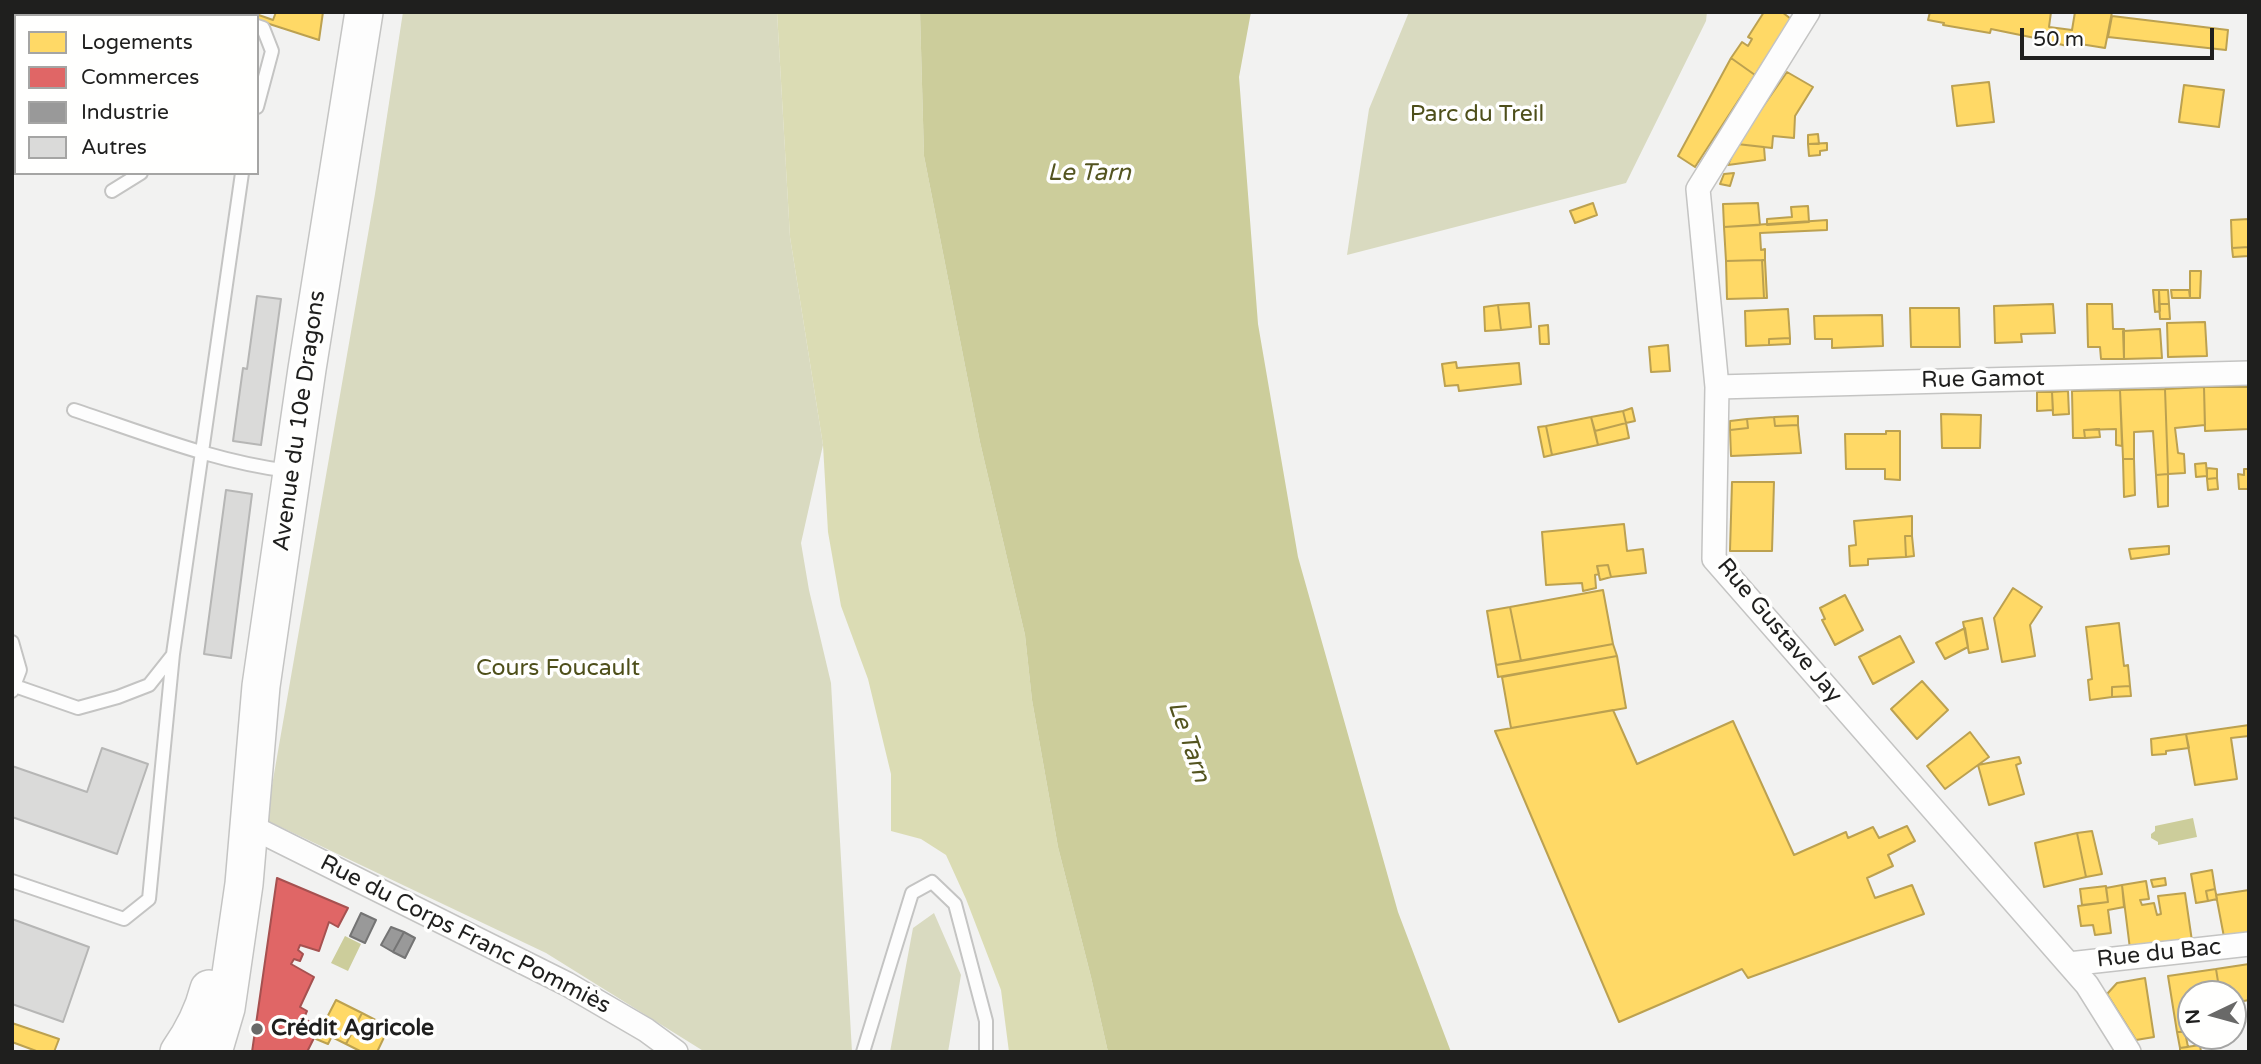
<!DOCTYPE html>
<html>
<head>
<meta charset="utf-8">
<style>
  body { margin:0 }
  #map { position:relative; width:2261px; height:1064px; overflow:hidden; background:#f2f2f1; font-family:"Varela Round",sans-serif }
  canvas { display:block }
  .frame { position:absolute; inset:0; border:14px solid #1f1f1e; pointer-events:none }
  .legend { position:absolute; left:14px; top:14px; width:245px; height:161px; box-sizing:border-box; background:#fffffe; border:2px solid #a5a5a4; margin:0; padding:9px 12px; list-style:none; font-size:21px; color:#1f1f1e }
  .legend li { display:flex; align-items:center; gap:14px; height:35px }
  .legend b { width:35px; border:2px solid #a5a5a4 }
  .north { position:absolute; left:2177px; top:980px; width:70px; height:70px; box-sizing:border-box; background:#fffffe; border:2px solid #a5a5a4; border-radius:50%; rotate:265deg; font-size:19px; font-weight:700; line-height:28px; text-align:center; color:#1f1f1e }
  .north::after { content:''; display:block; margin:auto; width:24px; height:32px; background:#696968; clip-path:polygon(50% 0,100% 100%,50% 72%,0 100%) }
  .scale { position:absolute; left:2020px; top:28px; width:194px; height:32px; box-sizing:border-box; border:4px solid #1f1f1e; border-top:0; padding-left:9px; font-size:21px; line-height:24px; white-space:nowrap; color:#1f1f1e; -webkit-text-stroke:5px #fffffe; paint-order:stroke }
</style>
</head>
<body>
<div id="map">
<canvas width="2261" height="1064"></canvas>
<div class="frame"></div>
<ul class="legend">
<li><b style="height:19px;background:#ffd966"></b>Logements</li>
<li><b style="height:19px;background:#e06666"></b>Commerces</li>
<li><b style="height:19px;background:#999"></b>Industrie</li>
<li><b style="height:19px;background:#dadad9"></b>Autres</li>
</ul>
<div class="north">N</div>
<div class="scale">50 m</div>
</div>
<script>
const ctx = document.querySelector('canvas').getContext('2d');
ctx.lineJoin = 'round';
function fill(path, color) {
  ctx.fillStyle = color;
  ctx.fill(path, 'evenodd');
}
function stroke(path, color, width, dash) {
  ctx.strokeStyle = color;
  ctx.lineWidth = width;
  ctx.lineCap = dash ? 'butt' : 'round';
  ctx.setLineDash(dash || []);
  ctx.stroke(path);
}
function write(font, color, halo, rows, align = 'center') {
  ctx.font = font + ' "Varela Round",sans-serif';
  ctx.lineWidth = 7;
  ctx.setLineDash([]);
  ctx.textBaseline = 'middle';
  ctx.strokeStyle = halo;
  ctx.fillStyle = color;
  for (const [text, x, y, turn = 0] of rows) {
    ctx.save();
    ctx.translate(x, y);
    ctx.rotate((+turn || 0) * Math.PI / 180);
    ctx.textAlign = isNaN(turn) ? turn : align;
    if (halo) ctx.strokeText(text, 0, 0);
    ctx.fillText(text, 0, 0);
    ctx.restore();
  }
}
const green = new Path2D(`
  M403,12H777L790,237L823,445L801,543L809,590L831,683L852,1052H705L546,953L266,820L375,194Z
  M1409,12H1707L1706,21L1626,183L1347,255L1369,109Z
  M934,913L961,975L948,1052H890L913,928Z`);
const forest = new Path2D(`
  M777,12H920L924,156L980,442L1025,635L1032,700L1058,847L1091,977L1108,1052H1009L1001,990L966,899L946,855L921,839L891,831V774L868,679L841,606L828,532L823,445L790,237Z`);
const water = new Path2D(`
  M920,12H1251L1239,77L1258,324L1298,557L1398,912L1451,1052H1108L1091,977L1058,847L1032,700L1025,635L980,442L924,156Z
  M2193,818L2197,837L2158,845V842L2151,838V834L2155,831V826Z
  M345,936L361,944L348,971L331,963Z`);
const homes = new Path2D(`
  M276,12H323L319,40L257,20V16H255L256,14L273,20Z
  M1764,12H1782L1791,19L1755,75L1731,58L1742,42L1748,46L1752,39L1748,37Z
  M1930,12H2051L2049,27L2072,30L2075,12H2112L2105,48L2068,42L2067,46L2043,40L2044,38L2035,36V38L1991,29L1990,33L1943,25L1944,23L1928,20Z
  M2112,16L2228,30L2226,50L2108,37Z
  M1731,58L1755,75L1695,167L1678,156Z
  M1787,72L1813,87L1795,116L1794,138L1773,136L1772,148L1737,144Z
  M1989,82L1994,122L1957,126L1952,86Z
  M2184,85L2224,90L2219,127L2179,122Z
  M1818,134L1819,144H1808V135Z
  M1827,143V150L1820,151V155L1809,156L1808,144Z
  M1737,144L1764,147L1765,160L1728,165Z
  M1734,173L1730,186L1720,184L1724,174Z
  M1593,203L1597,215L1575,223L1570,211Z
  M1758,203L1760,225L1724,227L1723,204Z
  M1808,206L1809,222L1767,225V219L1792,217L1791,207Z
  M2249,219V247L2232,248L2231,220Z
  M1827,220V230L1760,233L1761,250L1765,249V260L1726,261L1724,227Z
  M2249,247V256L2233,257L2232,248Z
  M1762,260H1765L1767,298H1764Z
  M1762,260L1764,298L1727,299L1726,261Z
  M2190,271H2201L2200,298H2190Z
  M2153,290H2159L2160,311L2155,312Z
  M2159,290H2168L2169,304H2159Z
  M2171,290H2189L2190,298H2172Z
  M1529,303L1531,327L1501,330L1498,305Z
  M2053,304L2055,333L2021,334L2022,342L1995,343L1994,306Z
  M2087,304H2112L2113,329H2124V359H2101L2100,347H2088Z
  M2159,304H2169L2170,319H2160Z
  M1498,305L1501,330L1485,331L1484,307Z
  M1910,308H1959L1960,347H1911Z
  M1788,309L1790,338L1769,339V345L1746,346L1745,311Z
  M1882,315L1883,346L1832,348V339H1815L1814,316Z
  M2205,322L2207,356L2168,357L2167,323Z
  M1548,325L1549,344H1540L1539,326Z
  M2160,329L2162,358L2124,359L2123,331Z
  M1790,338V344L1769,345V339Z
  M1668,345L1670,371L1651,372L1649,347Z
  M1456,362L1457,368L1519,363L1521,384L1459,391L1458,385L1445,386L1442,364Z
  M2204,387L2205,425L2175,428L2178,453L2184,454L2185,473L2168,474L2165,389Z
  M2204,387H2249V429L2205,431Z
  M2165,389L2168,474L2156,475L2153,431L2134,432V459H2123L2120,390Z
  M2120,390L2122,446L2116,445V429L2084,430L2085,438H2073L2072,391Z
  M2068,391L2069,414L2053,415L2052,392Z
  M2037,392H2052L2053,410L2037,411Z
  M1632,408L1635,421L1626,423L1623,411Z
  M1623,411L1626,423L1595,431L1591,417Z
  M1941,414L1981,415L1980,448H1942Z
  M1798,416V425L1775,426L1774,417Z
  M1591,417L1598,445L1552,455L1546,426Z
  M1774,417L1775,426L1798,425L1801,453L1731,456L1730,430L1748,428L1747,419Z
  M1747,419L1748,428L1730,430V421Z
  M1626,423L1629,438L1598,445L1595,431Z
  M1546,426L1552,455L1544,457L1538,427Z
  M2099,429L2100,437L2085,438L2084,430Z
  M1886,431H1900V480L1885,479V469H1846L1845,434H1886Z
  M2123,459H2134L2135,495L2124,497Z
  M2206,463L2207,476L2196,477L2195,464Z
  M2207,468L2217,469V478L2207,479Z
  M2244,469H2249V489H2239L2238,474L2244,475Z
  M2168,474V506L2158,507L2156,475Z
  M2217,478L2218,489L2208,490L2207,479Z
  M1732,482H1774L1772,551H1730Z
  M1912,516V536H1905L1906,557L1868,559V565L1850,566L1849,546L1856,545L1854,521Z
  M1624,524L1627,551L1643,549L1646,573L1611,577L1608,565L1597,566L1599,574L1595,575L1596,588L1583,591L1582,583L1546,585L1542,532Z
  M1905,536H1912L1914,556L1906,557Z
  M2169,546V554L2131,559L2129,549Z
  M1608,565L1611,577L1600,580L1597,566Z
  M2013,588L2042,607L2030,625L2035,656L2002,662L1994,618Z
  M1603,590L1613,644L1521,661L1510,607Z
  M1845,595L1863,630L1835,645L1822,620L1825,619L1820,608Z
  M1510,607L1521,661L1496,665L1487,611Z
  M1982,618L1988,649L1969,653L1963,622Z
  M2119,623L2124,666L2128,665L2130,686L2112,687V697L2090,700L2088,680L2092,679L2086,627Z
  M1965,628L1968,647L1945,659L1936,643Z
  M1900,636L1914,662L1873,684L1859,657Z
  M1613,644L1617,656L1498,677L1496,665Z
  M1617,656L1626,708L1511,728L1502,677Z
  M1922,681L1948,710L1917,739L1891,709Z
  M2130,686L2131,696L2112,697V687Z
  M1613,710L1637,764L1733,721L1794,855L1846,832L1848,838L1873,827L1879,838L1907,826L1915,841L1888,855L1893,866L1867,878L1875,898L1912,885L1924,914L1748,978L1742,969L1619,1022L1495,731Z
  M2249,725V736L2231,738L2237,779L2195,785L2186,734Z
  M1970,732L1989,757L1945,789L1927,766Z
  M2186,734L2189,748L2166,751V754L2152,755L2151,739Z
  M2019,757L2021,763L2016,765L2024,794L1989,805L1978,765Z
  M2092,831L2102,874L2086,877L2077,833Z
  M2077,833L2086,877L2044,887L2035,843Z
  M2212,870L2215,889L2206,891L2208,901L2196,903L2191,874Z
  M2165,878L2166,885L2153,887L2151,880Z
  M2146,881L2149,899L2140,900L2142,905L2154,903L2157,915L2161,914L2158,896L2185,893L2192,941L2130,949L2122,885Z
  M2122,885L2124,907L2108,910L2111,933L2095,935L2093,925L2081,926L2078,906L2108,902L2106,888Z
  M2106,886L2108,902L2082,905L2080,889Z
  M2215,889L2217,899L2208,901L2206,891Z
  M2249,890V933L2224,937L2216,895Z
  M2249,964V1000L2233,1003V994H2220L2216,969Z
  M2216,969L2220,994H2191V1021L2181,1022L2182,1032H2177L2168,976Z
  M2145,978L2154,1037L2136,1040L2107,994L2117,983Z
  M336,1000L362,1013L346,1044L320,1031Z
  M362,1013L389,1027L377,1052H362L346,1044Z
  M12,1023L59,1039L54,1052H39L12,1042Z
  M320,1031L332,1036L328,1044L316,1039Z
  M2177,1032H2185L2188,1047L2180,1048Z
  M2200,1045L2201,1052H2180V1048Z`);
const shops = new Path2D(`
  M277,878L348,908L338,927L329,922L319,951L300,945L298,950L303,954L300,961L294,959L291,964L314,977L300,1007L307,1011L304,1018L319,1028L307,1052H252Z`);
const industry = new Path2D(`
  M361,913L376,920L365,943L350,936Z
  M391,927L404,932L393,952L381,945Z
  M404,932L415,938L405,958L393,952Z`);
const building = new Path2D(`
  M12,12H127L137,16H16V39L12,38Z
  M257,296L281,299L261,445L233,441L243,368L247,369Z
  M226,490L252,494L231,658L204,654Z
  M102,748L148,764L117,854L12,817V766L87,792Z
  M12,919L89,947L63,1022L12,1004Z`);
const lane = new Path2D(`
  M215,12L225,16
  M257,26L263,28L272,51L257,107
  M12,75L16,76
  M112,191L141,173
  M74,410C144,433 215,462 289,471
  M12,642L20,670L12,691
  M12,685L78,708L118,697L149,685L172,656
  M12,881L124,919L149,899L173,654L242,173
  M863,1052L912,893L932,882L955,904L986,1021V1052`);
const street = new Path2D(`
  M1808,12L1698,189L1717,387L1714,559L2087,985L2129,1052
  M1717,387L2249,373
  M248,832H262L284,843L567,984L646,1030L676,1052
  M2069,964L2249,944`);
const primary = new Path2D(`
  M179,1052C193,1032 203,1013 209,989
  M213,1052L226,1008L244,884L261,686L307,369L364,12`);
const markers = [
  [257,1029,7,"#696968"]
];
const parkNames = [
  ["Parc du Treil",1477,115],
  ["Cours Foucault",558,669]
];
const streetNames = [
  ["Rue Gamot",1983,380,-1],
  ["Avenue du 10e Dragons",300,421,-82],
  ["Rue Gustave Jay",1779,631,50],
  ["Rue du Corps Franc Pommiès",465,935,27],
  ["Rue du Bac",2159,954,-6]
];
const poiNames = [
  ["Crédit Agricole",271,1029]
];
const waterNames = [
  ["Le Tarn",1089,174],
  ["Le Tarn",1188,742,71]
];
fill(green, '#d9dac0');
fill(forest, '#dbdcb4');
fill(water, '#cccd9b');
fill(homes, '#ffd966');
stroke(homes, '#bca150', 2);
fill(shops, '#e06666');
stroke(shops, '#a65150', 2);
fill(industry, '#999');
stroke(industry, '#747474', 2);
fill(building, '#dadad9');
stroke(building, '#b6b6b5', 2);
stroke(lane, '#c4c4c3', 16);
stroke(street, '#c4c4c3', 26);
stroke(primary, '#c4c4c3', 40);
stroke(lane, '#fdfdfd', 12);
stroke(street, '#fdfdfd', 23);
stroke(primary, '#fdfdfd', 37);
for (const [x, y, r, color] of markers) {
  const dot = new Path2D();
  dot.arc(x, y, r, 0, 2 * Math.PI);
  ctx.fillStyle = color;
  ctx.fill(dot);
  stroke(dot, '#fffffe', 2.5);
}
write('23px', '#4e4f1a', '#fffffe', parkNames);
write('23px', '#1f1f1e', '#fffffe', streetNames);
write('bold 23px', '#1f1f1e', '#fffffe', poiNames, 'left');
write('italic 24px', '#53541f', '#fffffe', waterNames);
</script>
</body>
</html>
